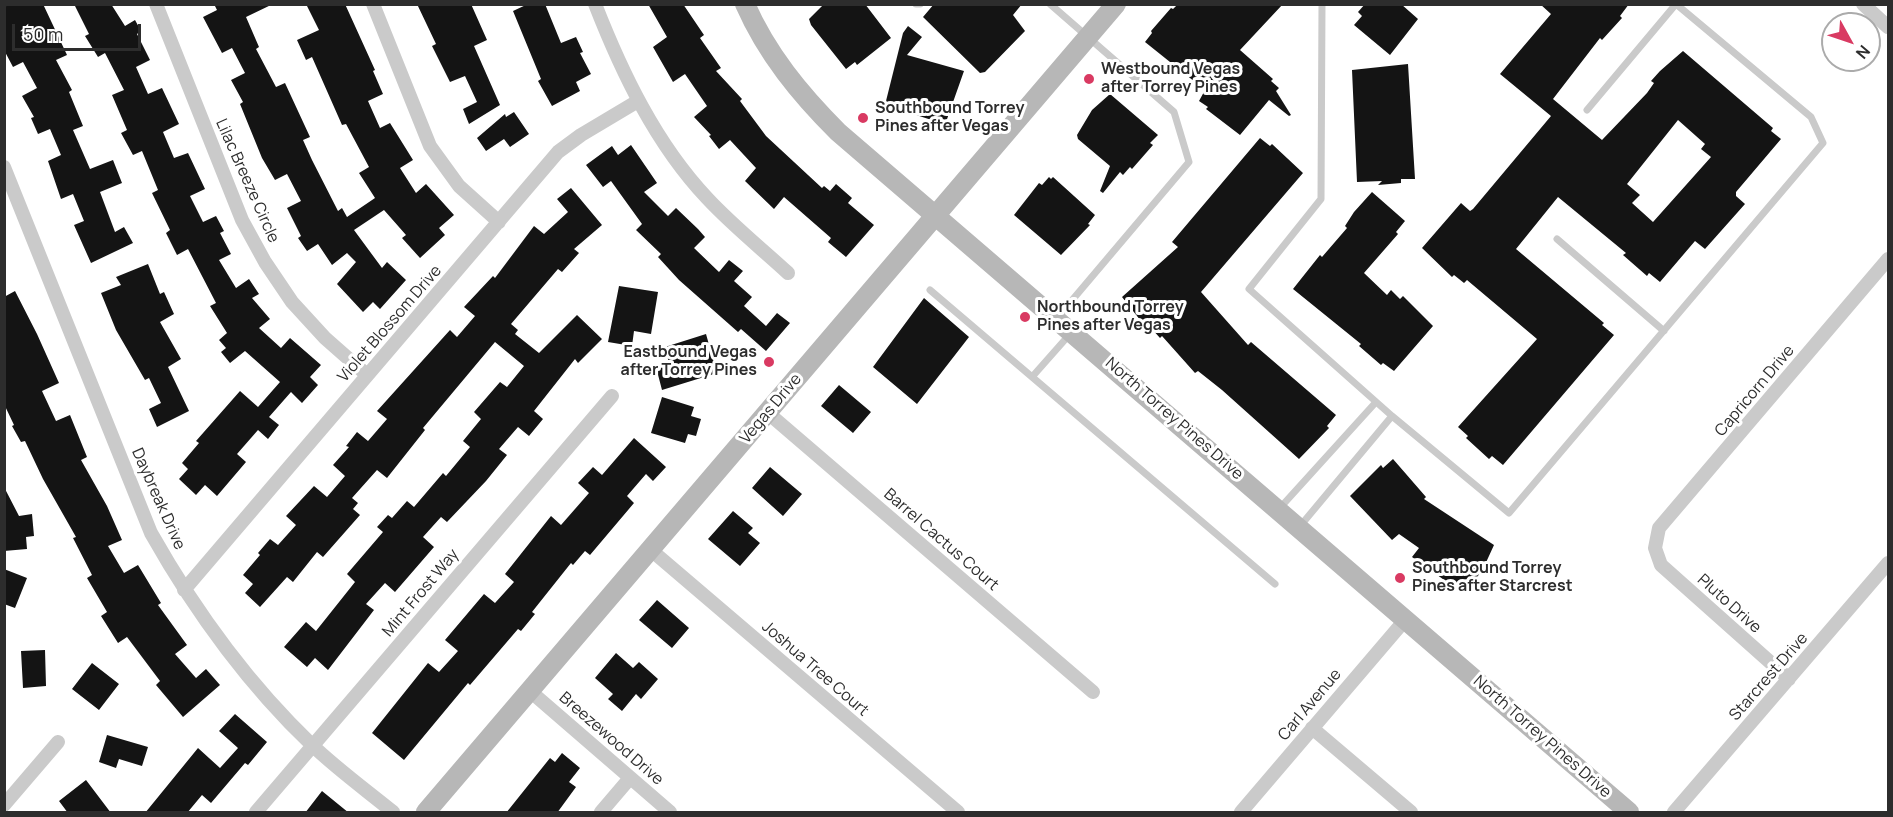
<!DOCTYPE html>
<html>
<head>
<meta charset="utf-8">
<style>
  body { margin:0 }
  #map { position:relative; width:1893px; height:817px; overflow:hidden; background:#fff; font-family:Manrope,sans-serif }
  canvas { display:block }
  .frame { position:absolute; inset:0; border:6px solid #2d2d2d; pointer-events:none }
  .north { position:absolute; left:1821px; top:12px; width:60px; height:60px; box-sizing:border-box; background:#fff; border:2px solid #ababab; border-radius:50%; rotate:130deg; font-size:16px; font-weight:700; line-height:24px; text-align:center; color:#2d2d2d }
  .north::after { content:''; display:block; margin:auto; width:21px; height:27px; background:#d93a62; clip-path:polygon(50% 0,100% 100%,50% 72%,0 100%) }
  .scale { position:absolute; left:12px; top:24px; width:129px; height:27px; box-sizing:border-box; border:3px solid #2d2d2d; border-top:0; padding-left:8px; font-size:18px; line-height:21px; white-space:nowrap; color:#2d2d2d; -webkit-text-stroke:4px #fff; paint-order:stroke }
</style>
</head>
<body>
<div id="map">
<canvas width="1893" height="817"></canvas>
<div class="frame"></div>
<div class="north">N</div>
<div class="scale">50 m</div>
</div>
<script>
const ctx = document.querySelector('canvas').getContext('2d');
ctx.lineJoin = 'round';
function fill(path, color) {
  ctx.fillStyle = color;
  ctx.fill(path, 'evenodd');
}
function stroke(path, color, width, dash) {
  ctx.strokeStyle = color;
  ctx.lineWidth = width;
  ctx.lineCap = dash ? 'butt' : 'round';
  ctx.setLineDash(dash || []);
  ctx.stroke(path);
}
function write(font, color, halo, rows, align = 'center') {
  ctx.font = font + ' Manrope,sans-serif';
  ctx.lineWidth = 6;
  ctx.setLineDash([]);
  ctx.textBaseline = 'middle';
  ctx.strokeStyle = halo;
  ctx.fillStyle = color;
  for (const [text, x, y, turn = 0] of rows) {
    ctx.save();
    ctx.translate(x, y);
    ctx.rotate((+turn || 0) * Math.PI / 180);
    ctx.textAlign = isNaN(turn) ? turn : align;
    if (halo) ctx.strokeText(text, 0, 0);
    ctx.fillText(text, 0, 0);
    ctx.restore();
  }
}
const building = new Path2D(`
  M11,4H43L67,55L56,60L72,90L69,92L83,126L73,130L90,169L113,160L122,183L100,192L115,232L124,227L133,243L91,263L74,225L84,221L73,194L61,199L48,161L61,155L50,129L38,134L31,118L34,117L22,96L37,88L23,62L13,67L4,50V7Z
  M74,4H111L125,26L135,20L141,31L137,34L150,60L136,67L148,94L162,88L179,124L163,132L174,158L188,153L205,189L190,196L203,222L216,216L224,231L220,233L231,254L219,260L236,288L249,279L259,294L252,298L270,319L259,328L281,348L290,338L321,365L310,377L318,385L302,403L291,392L269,417L279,425L268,439L258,430L237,454L246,462L217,496L205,485L196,495L179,479L188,469L182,463L199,443L196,441L240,391L258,407L280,382L245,351L230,363L221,352L226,348L219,340L227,333L210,306L216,303L188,249L177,255L166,233L170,230L152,193L158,190L142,151L133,155L121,133L127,130L112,95L124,90L105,53L98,57L85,36L89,34Z
  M214,4H273L246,17L259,47L256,49L276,87L285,83L310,137L303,140L312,160L338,211L342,208L347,217L375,198L359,173L369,167L346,124L342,125L312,57L306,60L297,40L319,30L306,4H345L375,70L373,71L383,94L368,101L380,128L390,123L413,160L400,168L416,193L426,184L454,215L439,228L445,235L420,258L402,238L406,235L384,210L354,230L382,268L387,262L406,280L380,309L373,302L363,312L337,284L356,262L347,253L332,265L318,244L307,251L298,238L301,236L287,208L301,201L287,174L275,180L262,158L240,104L243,102L231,80L245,73L232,48L222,53L203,17L217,10Z
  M417,4H471L487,40L474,46L500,105L469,124L463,109L477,102L465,76L450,82L432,46L436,44Z
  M528,4H545L561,43L576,37L583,52L580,53L591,74L576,82L580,91L552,106L538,81L541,79L513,11Z
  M648,4H683L704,35L700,38L721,68L716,71L742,99L740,101L766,136L822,188L824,186L830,191L836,184L852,198L848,203L874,225L846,257L828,242L831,238L784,197L774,209L745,181L756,168L730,140L719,149L709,136L711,135L694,117L707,106L685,74L673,82L653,47L667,37Z
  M824,4H865L891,38L857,65L855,62L846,69L811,25L809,19Z
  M934,4H1022L1013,15L1025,31L985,72L980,73L923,17Z
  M1178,4H1283L1240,50L1273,79L1271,81L1279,88L1276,91L1291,115L1289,116L1269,100L1240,135L1206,109L1208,107L1199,101L1205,90L1145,42L1152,33L1151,31L1171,8L1173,9Z
  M1365,4H1401L1418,19L1390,55L1354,25L1362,16L1358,12Z
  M1540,4H1629L1620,16L1622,18L1602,40L1600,38L1553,99L1602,140L1647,93L1654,83L1651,81L1660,71L1683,51L1773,128L1771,131L1781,139L1736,192V196L1745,204L1705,249L1695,241L1660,282L1649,273L1647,276L1623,255L1626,253L1558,197L1516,249L1604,323L1602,325L1614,335L1503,465L1492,456L1489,459L1466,438L1468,436L1458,427L1537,339L1467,280L1464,283L1454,275L1452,277L1422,248L1461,203L1470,211L1473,209L1551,116L1500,74L1551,14ZM1678,120L1705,144L1701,149L1711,157L1653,222L1632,203L1640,195L1627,184Z
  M908,26L922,37L907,55L964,71L946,122L941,123L885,105L903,33Z
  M1408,64L1415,179H1401V183L1378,185L1382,181L1357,182L1352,70Z
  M1110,94L1158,135L1150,143L1153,145L1132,169L1130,167L1123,175L1120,172L1103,193L1100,191L1110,166L1078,139L1077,135L1092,110Z
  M514,112L529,134L510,147L504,139L486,151L477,138L505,114L506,117Z
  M1260,138L1270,146L1272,144L1303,173L1201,292L1248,345L1251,342L1336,415L1327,426L1329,428L1299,459L1222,390L1198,371L1195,373L1162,336L1160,338L1151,328L1148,330L1122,297L1178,247L1172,242Z
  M631,145L657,183L644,192L668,216L676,208L698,229L705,237L694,248L719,272L729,260L743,271L734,281L752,297L744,306L766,326L777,313L790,323L766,351L741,329L738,332L679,280L658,257L661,254L636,230L642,224L611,181L603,187L586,165L612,146L618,155Z
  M1049,177L1051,179L1053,177L1095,215L1088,224L1090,225L1061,255L1014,215L1039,183L1042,185Z
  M571,188L602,225L574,249L579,253L562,272L558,269L511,324L518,330L515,334L539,353L577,315L602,339L578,363L575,359L534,411L543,419L529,436L518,427L499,449L507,455L486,481L447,522L441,517L423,537L434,547L395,592L385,583L366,604L374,610L328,670L315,658L307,667L284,647L306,622L316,631L355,582L347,574L383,532L377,527L388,515L392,518L407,501L414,507L443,473L446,476L470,447L463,441L481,419L474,412L500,382L507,387L524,366L495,342L423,428L425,430L387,478L377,470L352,498L358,503L353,509L360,515L323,557L317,552L293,582L287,577L260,607L245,593L253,584L243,575L260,555L258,553L270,539L278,545L296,525L286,516L314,486L327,497L345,476L333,465L349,447L346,446L357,432L368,441L387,419L377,411L450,330L457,337L475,316L464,307L493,276L495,278L534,226L544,234L568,212L557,199Z
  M1372,192L1405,221L1396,232L1398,234L1364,273L1387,295L1391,290L1400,299L1403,296L1433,326L1394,371L1383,363L1381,365L1359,346L1361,344L1293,289L1320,255L1322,257L1347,228L1345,226L1354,212Z
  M148,264L160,294L164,292L174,314L160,322L181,359L168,367L189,411L157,427L149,409L161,403L149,378L145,380L116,330L101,293L121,285L116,277Z
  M619,286L658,292L651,334L634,331L632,346L608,342Z
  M15,291L37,334L59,383L42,391L56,421L70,415L87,457L81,460L107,506L122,540L108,546L124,573L138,565L161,603L158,605L187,645L175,654L196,678L206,669L220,685L183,717L156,685L160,681L127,637L118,643L101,616L107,612L87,578L92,575L73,538L76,537L43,479L25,441L21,442L12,426L14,425L4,404V297Z
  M924,298L969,337L917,404L873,367Z
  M706,334L717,373L662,390L656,367L669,363L665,347Z
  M839,385L871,412L853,433L821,406Z
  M662,397L694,407L691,416L701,419L696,436L688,434L685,443L651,433Z
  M634,438L666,467L653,481L646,474L627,496L634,503L590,555L585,551L573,565L571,563L532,612L535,614L521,631L518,629L470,685L468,683L404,760L372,733L428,663L439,672L458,651L445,640L484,594L495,603L514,582L505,574L551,516L561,525L589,493L578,483L593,467L602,475Z
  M1393,459L1426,497L1424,499L1494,545L1483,569L1472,584L1468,581L1461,592L1412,557L1419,548L1399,534L1392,540L1350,496L1381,465L1383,468Z
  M770,467L802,494L783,516L752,488Z
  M4,487L19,516L32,514L34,536L26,537L27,549L4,551Z
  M733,511L753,528L748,533L760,543L740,566L708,539Z
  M4,569L27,578L15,608L4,604Z
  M657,600L689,628L672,648L639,620Z
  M45,650L46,686L23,688L21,651Z
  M616,653L633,668L639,662L658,679L641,699L636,694L622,711L608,699L613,694L595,678Z
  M92,663L119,684L99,710L72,689Z
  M235,714L267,742L248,765L245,763L211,803L202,795L187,813H145L198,748L220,768L238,748L219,731Z
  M107,735L148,747L142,766L119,759L116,768L99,762Z
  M562,753L580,768L569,782L576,787L557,813H506L550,758L555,762Z
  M86,780L111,813H68L59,801Z
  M322,791L349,813H305Z`);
const lane = new Path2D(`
  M916,4H920
  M1050,4L1174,112L1189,162L1057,318
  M1322,4L1321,199L1249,289L1392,416L1509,513L1823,143L1811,117L1676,4
  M1587,110L1676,4
  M1557,239L1664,331
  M930,290L1275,584
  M1032,377L1070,334
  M1279,509L1376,402
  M1301,525L1392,416`);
const street = new Path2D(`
  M156,4L242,220L265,262L292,302L325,338L367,375
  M373,4L430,146L459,186L499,222
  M595,4C622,73 656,144 707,198C732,225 762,249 788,273
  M1863,4L1888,27
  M4,167L151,533C195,611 247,683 312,745C337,769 366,790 393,812
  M768,413L1093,692
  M651,550L958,812
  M184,590L558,152L581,135L638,101
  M1789,679L1661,565L1655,548L1659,528L1888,259
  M530,691L670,812
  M1312,728L1411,812
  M4,805L58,742
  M256,812L612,396
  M601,812L630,778
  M1241,812L1405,620
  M1674,812L1888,563`);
const secondary = new Path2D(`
  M745,4C767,54 800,94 838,132L1629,812
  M426,812L1116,4`);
const markers = [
  [1089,79,6,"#d93a62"],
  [863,118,6,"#d93a62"],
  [1025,317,6,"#d93a62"],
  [769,362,6,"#d93a62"],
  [1400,578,6,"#d93a62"]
];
const poiNames = [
  ["Westbound Vegas",1101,70],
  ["after Torrey Pines",1101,88],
  ["Southbound Torrey",875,109],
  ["Pines after Vegas",875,127],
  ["Northbound Torrey",1037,308],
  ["Pines after Vegas",1037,326],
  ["Eastbound Vegas",757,353,"right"],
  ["after Torrey Pines",757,371,"right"],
  ["Southbound Torrey",1412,569],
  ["Pines after Starcrest",1412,587]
];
const streetNames = [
  ["Lilac Breeze Circle",247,181,66],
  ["Violet Blossom Drive",390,324,-49],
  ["Capricorn Drive",1755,391,-50],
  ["Vegas Drive",771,409,-50],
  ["North Torrey Pines Drive",1174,419,41],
  ["Daybreak Drive",158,499,66],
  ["Barrel Cactus Court",941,540,41],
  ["Mint Frost Way",421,593,-50],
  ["Pluto Drive",1729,604,42],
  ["Joshua Tree Court",815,669,41],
  ["Starcrest Drive",1769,677,-49],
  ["Carl Avenue",1310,705,-50],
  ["North Torrey Pines Drive",1542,737,41],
  ["Breezewood Drive",611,739,41]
];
fill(building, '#141414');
stroke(lane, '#cacaca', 7);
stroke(street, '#cacaca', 14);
stroke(secondary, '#b7b7b7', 20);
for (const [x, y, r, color] of markers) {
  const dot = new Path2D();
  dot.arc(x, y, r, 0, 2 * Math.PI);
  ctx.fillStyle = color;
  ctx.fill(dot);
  stroke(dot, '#fff', 2);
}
write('bold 16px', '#2d2d2d', '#fff', poiNames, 'left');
write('16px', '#2d2d2d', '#fff', streetNames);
</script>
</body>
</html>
